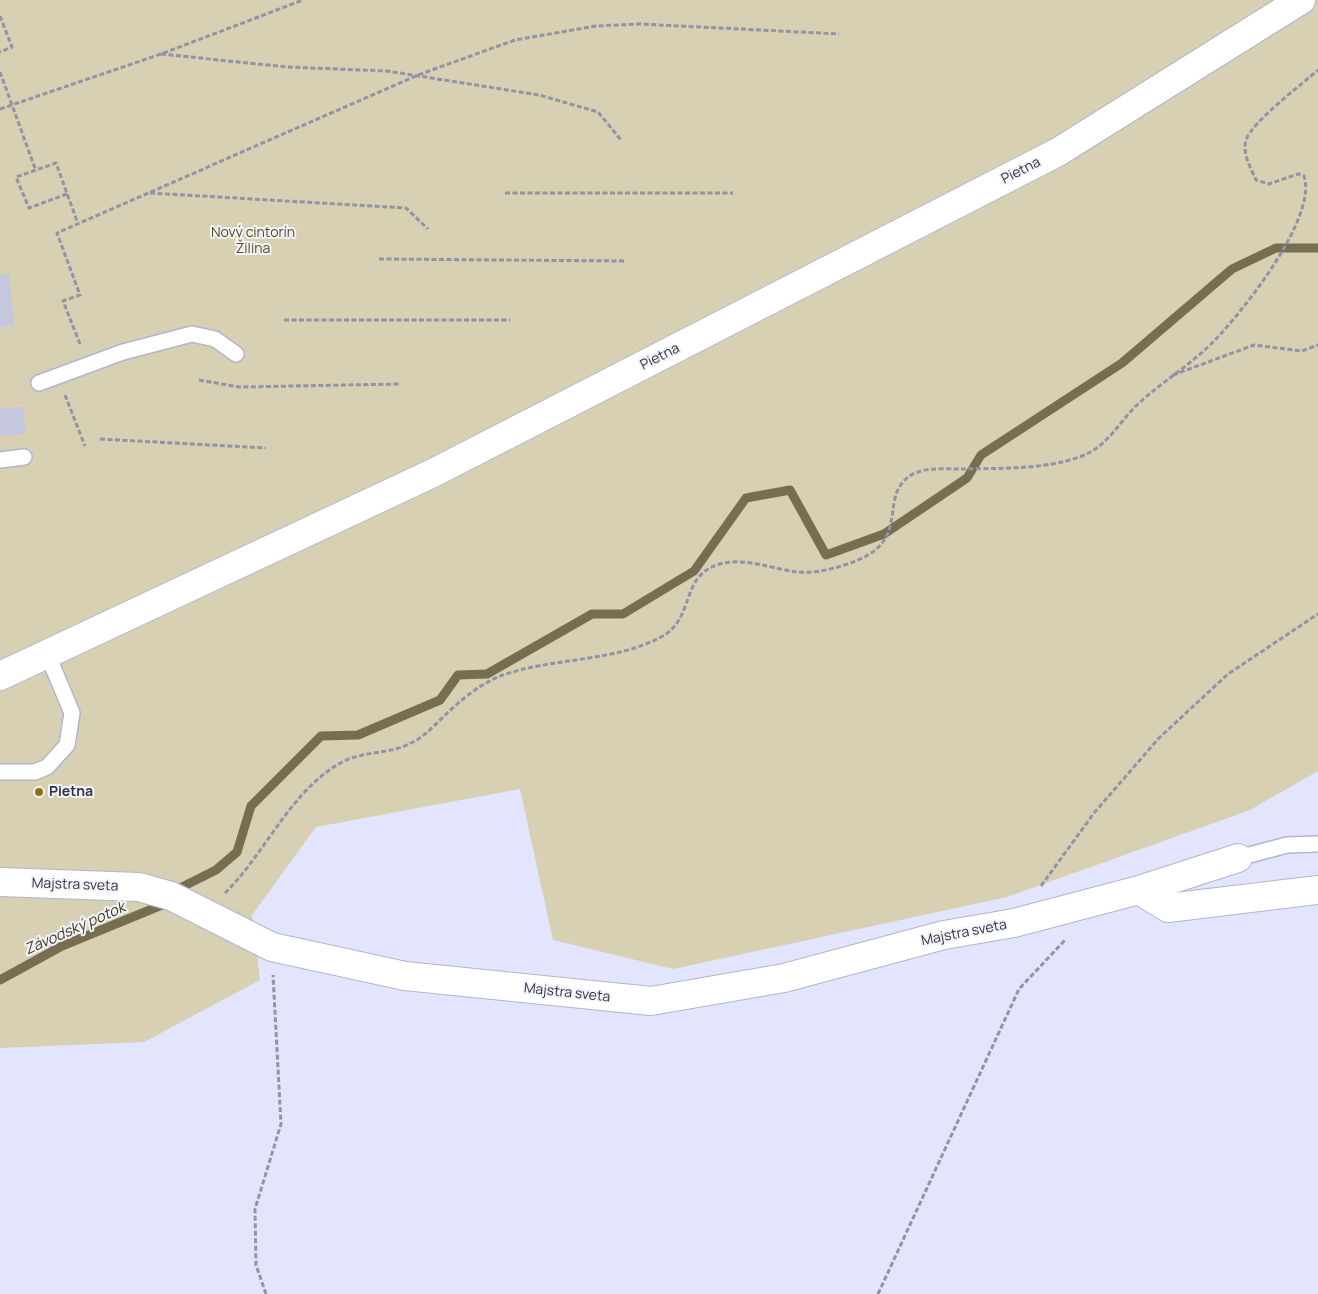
<!DOCTYPE html>
<html>
<head>
<meta charset="utf-8">
<style>
  body { margin:0 }
  canvas { display:block; background:#e2e5fd }
</style>
</head>
<body>
<canvas width="1318" height="1294"></canvas>
<script>
const ctx = document.querySelector('canvas').getContext('2d');
ctx.lineJoin = 'round';
function fill(path, color) {
  ctx.fillStyle = color;
  ctx.fill(path, 'evenodd');
}
function stroke(path, color, width, dash) {
  ctx.strokeStyle = color;
  ctx.lineWidth = width;
  ctx.lineCap = dash ? 'butt' : 'round';
  ctx.setLineDash(dash || []);
  ctx.stroke(path);
}
function write(font, color, halo, rows, align = 'center') {
  ctx.font = font + ' Manrope,sans-serif';
  ctx.lineWidth = 4;
  ctx.setLineDash([]);
  ctx.textBaseline = 'middle';
  ctx.strokeStyle = halo;
  ctx.fillStyle = color;
  for (const [text, x, y, turn = 0] of rows) {
    ctx.save();
    ctx.translate(x, y);
    ctx.rotate((+turn || 0) * Math.PI / 180);
    ctx.textAlign = isNaN(turn) ? turn : align;
    if (halo) ctx.strokeText(text, 0, 0);
    ctx.fillText(text, 0, 0);
    ctx.restore();
  }
}
const green = new Path2D(`
  M0,0H1318V771L1250,810L1007,897L673,969L553,940L520,789L316,827L252,915L260,980L144,1042L0,1048Z`);
const stream = new Path2D(`
  M0,980L62,946L162,905L178,889L216,870L237,852L251,806L321,736L358,735L440,700L458,675L487,674L592,614H623L694,571L746,498L790,490L826,555L884,534L967,478L981,455L1122,363L1232,269L1276,248H1318`);
const building = new Path2D(`
  M9,274L15,330L13,331V325L0,327V275Z
  M23,407L26,434L0,436V409Z`);
const path = new Path2D(`
  M0,16L12,47L0,52
  M161,54L287,67L387,71L539,95L598,112L621,140
  M0,72L36,171
  M0,109L161,54L303,0
  M150,193L406,208L428,229
  M505,193H733
  M67,194L29,208L16,177L56,163L78,224
  M379,259L625,261
  M284,320H510
  M80,344L63,301L80,295L57,233L418,75L515,40L596,26L640,24L839,34
  M1173,375L1254,345L1302,351L1318,345
  M199,380L239,387L400,384
  M65,395L85,446
  M100,439L266,448
  M1041,886L1094,813L1159,738L1228,674L1318,614
  M225,893C265,854 288,795 337,765C360,750 389,755 411,743C424,737 434,726 444,716C462,699 484,680 509,673C557,658 617,661 661,637C696,619 679,575 720,564C744,557 773,569 797,572C817,574 842,567 860,559C911,537 877,494 913,474C927,467 946,469 962,469C1000,468 1045,470 1082,456C1108,446 1119,422 1138,404C1163,381 1192,364 1215,340C1243,311 1318,217 1304,176L1298,174L1269,184L1256,180C1251,169 1242,153 1246,140C1252,122 1302,84 1318,70
  M266,1294L256,1265L255,1209L281,1124L273,975
  M878,1294L1019,989L1066,939`);
const service = new Path2D(`
  M39,383L123,352L192,334L215,339L236,354
  M0,460L24,457
  M0,772H35L47,767L67,745L72,713L47,653
  M1238,858L1287,845L1318,844`);
const minor = new Path2D(`
  M0,676L433,473L1058,152L1301,0
  M0,882L139,887L171,896L272,947L405,976L651,1001L784,978L944,935L1014,923L1139,890L1168,908L1318,890
  M1139,890L1238,858`);
const markers = [
  [39,792,5,"#887316"]
];
const streetNames = [
  ["Pietna",1021,171,-27],
  ["Pietna",660,357,-27],
  ["Majstra sveta",75,885,2],
  ["Majstra sveta",964,933,-11],
  ["Majstra sveta",567,993,6]
];
const parkNames = [
  ["Nový cintorín",253,233],
  ["Žilina",253,249]
];
const poiNames = [
  ["Pietna",49,792]
];
const waterNames = [
  ["Závodský potok",75,929,-24]
];
fill(green, '#d7d0b3');
stroke(stream, '#776e52', 9);
fill(building, '#c4c7de');
stroke(service, '#b2b5cb', 18);
stroke(minor, '#b2b5cb', 30);
stroke(path, '#9294a5', 3, [5, 2.5]);
stroke(service, '#fff', 15);
stroke(minor, '#fff', 28);
for (const [x, y, r, color] of markers) {
  const dot = new Path2D();
  dot.arc(x, y, r, 0, 2 * Math.PI);
  ctx.fillStyle = color;
  ctx.fill(dot);
  stroke(dot, '#f2f3fd', 2);
}
write('14px', '#32333c', '#f2f3fd', streetNames);
write('14px', '#594c13', '#f2f3fd', parkNames);
write('bold 14px', '#32333c', '#f2f3fd', poiNames, 'left');
write('italic 15px', '#443a14', '#f2f3fd', waterNames);
</script>
</body>
</html>
